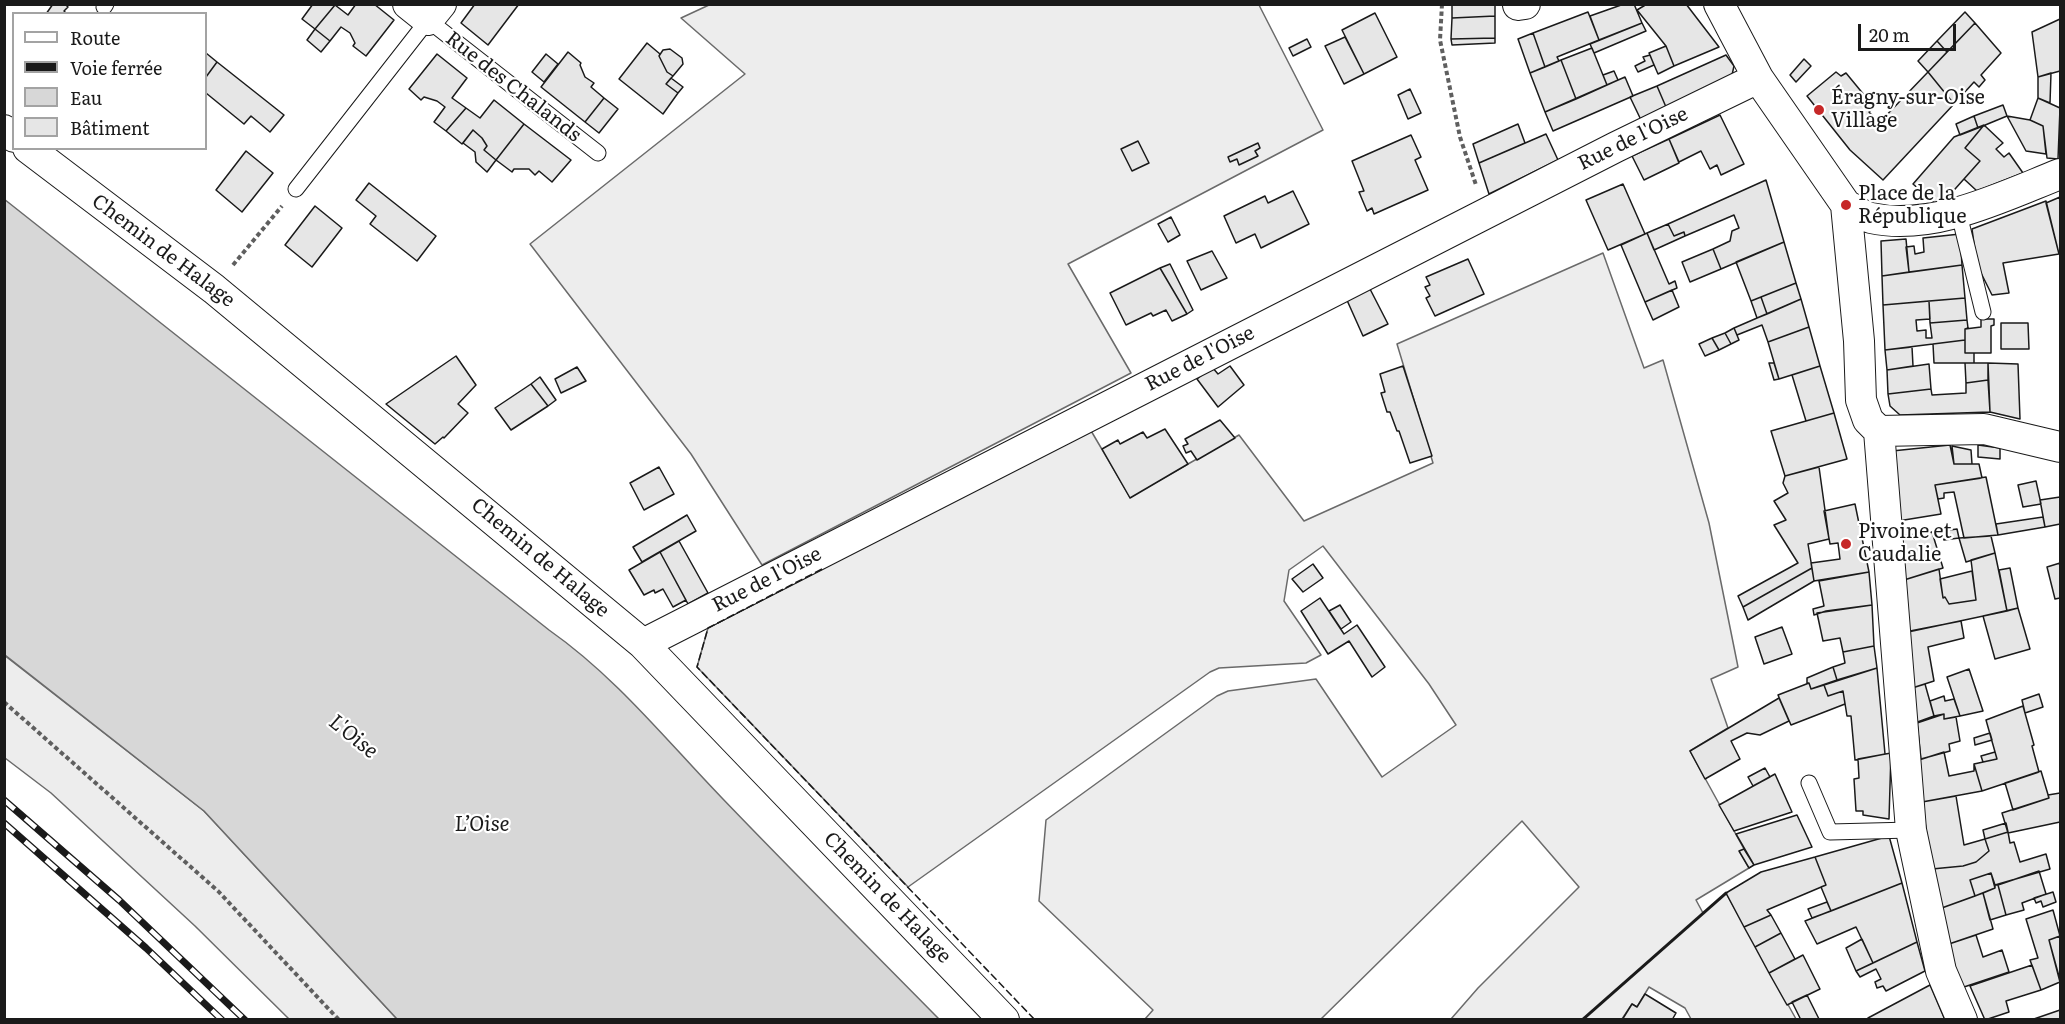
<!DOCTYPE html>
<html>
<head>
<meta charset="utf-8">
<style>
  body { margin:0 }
  #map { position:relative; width:2065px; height:1024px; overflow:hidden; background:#fff; font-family:Literata,serif }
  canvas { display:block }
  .frame { position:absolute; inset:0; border:6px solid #1a1a1a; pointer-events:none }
  .legend { position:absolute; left:12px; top:12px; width:195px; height:138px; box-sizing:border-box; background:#fff; border:2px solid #a3a3a3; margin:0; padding:8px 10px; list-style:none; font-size:18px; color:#1a1a1a }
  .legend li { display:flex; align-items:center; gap:12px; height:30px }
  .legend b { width:30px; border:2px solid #a3a3a3 }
  .scale { position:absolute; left:1858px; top:24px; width:98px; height:27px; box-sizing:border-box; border:3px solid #1a1a1a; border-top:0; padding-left:8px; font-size:18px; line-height:21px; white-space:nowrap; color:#1a1a1a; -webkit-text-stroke:4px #fff; paint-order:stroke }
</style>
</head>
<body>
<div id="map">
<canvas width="2065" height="1024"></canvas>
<div class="frame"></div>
<ul class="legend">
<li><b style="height:8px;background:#fff"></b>Route</li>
<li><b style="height:8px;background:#1a1a1a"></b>Voie ferrée</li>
<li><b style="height:16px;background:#d7d7d7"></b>Eau</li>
<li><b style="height:16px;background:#e6e6e6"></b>Bâtiment</li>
</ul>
<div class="scale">20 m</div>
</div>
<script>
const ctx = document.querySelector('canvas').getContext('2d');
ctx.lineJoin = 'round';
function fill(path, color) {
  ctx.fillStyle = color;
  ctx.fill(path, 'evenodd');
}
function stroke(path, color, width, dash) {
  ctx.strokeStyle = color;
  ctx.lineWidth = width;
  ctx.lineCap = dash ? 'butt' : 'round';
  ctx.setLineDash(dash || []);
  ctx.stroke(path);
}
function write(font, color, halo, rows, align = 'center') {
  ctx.font = font + ' Literata,serif';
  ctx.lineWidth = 4.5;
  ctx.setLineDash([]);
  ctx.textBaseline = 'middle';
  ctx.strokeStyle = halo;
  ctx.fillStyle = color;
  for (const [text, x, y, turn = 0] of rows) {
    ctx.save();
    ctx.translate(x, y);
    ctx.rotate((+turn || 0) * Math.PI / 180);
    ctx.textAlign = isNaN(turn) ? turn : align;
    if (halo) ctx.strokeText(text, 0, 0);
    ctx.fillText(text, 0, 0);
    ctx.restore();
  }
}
const built = new Path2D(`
  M709,5H1259L1323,130L1068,264L1131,373L762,565L691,454L530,244L745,74L681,18Z
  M1603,253L1644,368L1663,360L1709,523L1738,667L1711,679L1728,728L1690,751L1744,849L1740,852L1749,868L1696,900L1703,913L1726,893L1796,1019H1691L1685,1008L1649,987L1637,1007L1632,1004L1622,1019H1451L1478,988L1579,887L1522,821L1321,1019H1145L1153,1010L1039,901L1046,820L1217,696L1228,691L1316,679L1382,777L1456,725L1429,684L1323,546L1289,570L1284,601L1321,655L1306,663L1219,668L1210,672L908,887L697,667L708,628L1090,429L1130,497L1239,435L1304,521L1433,463L1397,344Z
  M4,655L204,811L397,1019H289L195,926L51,793L5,758Z`);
const water = new Path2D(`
  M4,199L549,630C616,677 666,740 722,798C794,873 867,946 939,1019H397L204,811L5,655Z`);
const building = new Path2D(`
  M53,4H65L68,7L64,11L67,14H46Z
  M313,4L335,5L315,29L302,19Z
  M356,4H374L394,20L366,56L353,46L355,43L350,33L341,27L330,41L315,29L335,5L348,15Z
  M475,4H519L488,45L461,23Z
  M1452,4H1495V16L1452,18Z
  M1624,4H1634L1642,23L1599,40L1590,16Z
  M1647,4H1686L1719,47L1674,66L1666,46L1637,10Z
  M1588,12L1599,40L1557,57L1559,61L1545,67L1533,33Z
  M1965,12L1975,23L1947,52L1937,41Z
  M1375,13L1397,57L1364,74L1342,30Z
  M1495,16V38L1451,39L1452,18Z
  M2060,19V71L2038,77L2032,32Z
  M1642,23L1646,31L1594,53L1590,44Z
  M1975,23L2001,53L1981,75L1985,80L1979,87L1974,82L1954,104L1928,72Z
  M315,29L330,41L321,52L307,40Z
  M1533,33L1545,67L1530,73L1518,39Z
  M1345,37L1364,74L1344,84L1325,46Z
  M1495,38V43L1452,45L1451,39Z
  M1307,39L1311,47L1293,56L1289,48Z
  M1937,41L1947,52L1928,72L1918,61Z
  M647,43L660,54L659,56L667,72L673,76L666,84L678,93L663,114L619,79Z
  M1666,46L1674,66L1658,74L1649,53Z
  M1592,48L1607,85L1576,99L1561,60Z
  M670,49L682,58L683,64L673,76L667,72L659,56L663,50Z
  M568,52L581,63L580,65L585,77L594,83L591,87L604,98L585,122L541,87Z
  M206,53L217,62L206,77Z
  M437,54L467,78L452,98L466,108L446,131L434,122L445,107L437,101L424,97L421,100L409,89Z
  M546,54L558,64L544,82L532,72Z
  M1650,55L1654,65L1638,72L1635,66L1645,61L1643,57Z
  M1726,55L1734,66L1732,75L1666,107L1657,86Z
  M1804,59L1811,66L1796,82L1790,75Z
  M1561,60L1576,99L1545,112L1530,73Z
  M217,62L284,115L270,132L251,116L244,124L206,93V77Z
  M1614,71L1618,80L1607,85L1603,75Z
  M1836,72L1841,76L1846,73L1874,107L1869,112L1879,123L1928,72L1954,104L1883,180L1850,150L1807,96Z
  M2051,73L2050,103L2038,98V77Z
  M1625,77L1633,96L1553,131L1545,112Z
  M671,78L683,87L678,93L666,84Z
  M1657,86L1666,107L1641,120L1630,97Z
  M1410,89L1421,113L1408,119L1398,95Z
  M604,98L618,109L599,133L585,122Z
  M2038,98L2060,108L2058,159L2047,158L2043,126L2030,120Z
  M494,100L524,124L496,160L484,150L487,146L482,138L473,130L462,144L446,131L466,108L480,118Z
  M2003,105L2007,116L1978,128L1974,116Z
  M1720,115L1744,164L1721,175L1717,165L1710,169L1701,151L1679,162L1669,139Z
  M1974,116L1978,128L1960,135L1956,124Z
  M2007,116L2030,120L2043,126L2046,154L2026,151Z
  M524,124L571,160L552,182L539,171L535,175L529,169H514L512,172L496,160Z
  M1518,124L1525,143L1479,163L1473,144Z
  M1984,125L2003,143L1996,149L2004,157L2009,153L2023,173L1977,191L1964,179L1980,161L1965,148Z
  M1984,125L1965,148L1980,161L1939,207L1913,184L1954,137Z
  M473,130L482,138L487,146L484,150L496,160L487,172L476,162L475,152L463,143Z
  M1546,134L1558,160L1489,194L1479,163Z
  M1411,135L1421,157L1415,160L1428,190L1374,214L1372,208L1367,211L1359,192L1364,191L1352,161Z
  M1669,139L1679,163L1644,180L1632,156Z
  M1138,141L1149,163L1132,171L1121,149Z
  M1258,143L1260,148L1255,151L1258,156L1239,165L1237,159L1230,162L1228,157Z
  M246,151L273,173L242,212L216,190Z
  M1766,180L1784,242L1721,269L1713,249L1730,241L1732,231L1739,228L1734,215L1685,236L1684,232L1674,236L1668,224Z
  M369,183L436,236L417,261L370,224L376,216L356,200Z
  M1623,184L1645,234L1608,250L1586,200Z
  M1293,191L1309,224L1261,248L1255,234L1236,243L1224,216L1265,196L1268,203Z
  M2060,197V254H2059L2046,203Z
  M2046,201L2059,254L2003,263L2009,293L1992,295L1977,265L1972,229Z
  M315,206L342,228L312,267L285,245Z
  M1171,217L1180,235L1168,242L1158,224Z
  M1668,224L1674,236L1684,232L1685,236L1654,250L1647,233Z
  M1647,233L1669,284L1675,281L1677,288L1645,302L1621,245Z
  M1960,234L1962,265L1909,272L1906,247L1914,246L1915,254L1924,252L1923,238Z
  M1906,239L1909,272L1882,276L1881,241Z
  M1784,242L1796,283L1751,301L1736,262Z
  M1713,249L1721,269L1690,282L1682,262Z
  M1212,251L1227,278L1201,290L1187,261Z
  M1468,259L1484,294L1435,316L1426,298L1430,296L1425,287L1430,285L1426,277Z
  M1170,264L1193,310L1187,314L1160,268Z
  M1962,265L1965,298L1883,305L1882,276Z
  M1160,268L1187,314L1172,321L1166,310L1153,316L1151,313L1126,325L1110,293Z
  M1796,283L1801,299L1767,314L1761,297Z
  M1370,289L1388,324L1363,336L1346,298Z
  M1672,290L1679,307L1653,320L1645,302Z
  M1761,297L1767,314L1757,318L1751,301Z
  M1965,298L1967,320L1930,323L1929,301Z
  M1801,299L1809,327L1768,342L1762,325L1737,335L1734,328Z
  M1929,301L1930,319L1916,320L1917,331L1926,330V338H1932L1930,323L1967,320L1968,328L1965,329V340L1885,350L1883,305Z
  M1981,319H1994V325L1991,326V353H1965V329L1981,327Z
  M2001,323H2028L2029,349H2001Z
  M1809,327L1820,366L1779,379L1768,342Z
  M1734,328L1739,340L1731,344L1725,333Z
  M1725,333L1731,344L1719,350L1712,338Z
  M1712,338L1719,350L1705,356L1699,344Z
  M1965,340V353H1974V363H1934L1933,344Z
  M1912,347L1913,366L1887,370L1885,350Z
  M456,356L476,385L458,404L468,413L444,438L443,437L435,444L386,404Z
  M1769,363H1774L1779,379L1774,380Z
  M1965,363H1988V380L1966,383Z
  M1988,363L2018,364L2020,419L1990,412Z
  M1929,364L1931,389L1888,394L1887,370Z
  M1230,366L1244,385L1218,407L1197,379L1212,367L1218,374Z
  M1403,366L1432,456L1410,463L1399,431H1397L1390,412H1387L1381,393L1385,392L1380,374Z
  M1820,366L1834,413L1806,421L1792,375Z
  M577,367L586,381L561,393L555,379Z
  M540,377L556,400L548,406L531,384Z
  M1988,380L1990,412L1900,415L1890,406L1888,394L1931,389L1932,395L1966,393V383Z
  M531,384L548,406L511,430L495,408Z
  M1834,413L1847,459L1785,476L1771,431Z
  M1220,420L1235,438L1197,460L1191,451L1186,453L1183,446L1188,444L1185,439Z
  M1165,429L1188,464L1130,498L1102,449L1118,440L1120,444L1143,432L1147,438Z
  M1950,445L1954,464H1979L1982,478L1935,485L1941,514L1898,521L1892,451Z
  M1978,445L2000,448V459L1978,457Z
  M1952,446L1971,450L1972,464H1954Z
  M659,467L674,494L644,510L630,483Z
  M1819,467L1829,539L1808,544L1812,568L1743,607L1738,596L1798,563L1774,525L1786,520L1774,501L1788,493L1783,483L1785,476Z
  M1986,477L1998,535L1964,538L1954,492L1944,493V498L1938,499L1935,485Z
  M2036,481L2041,504L2023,507L2018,485Z
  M2060,497V524L2045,527L2040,500Z
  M1855,504L1869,572L1814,581L1811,563L1840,559L1838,543L1830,544L1824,511Z
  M687,515L696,531L642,562L633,547Z
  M2043,517L2045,527L1998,535L1996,524Z
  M1957,529L1959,538L1944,540L1942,531Z
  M1932,532L1943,568L1904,580L1900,536Z
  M1991,536L1995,553L1966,562L1959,538Z
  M679,541L708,593L688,604L660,552Z
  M660,552L686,600L673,607L663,589L655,593L654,590L644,595L629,570Z
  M1995,553L2007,611L1908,632L1904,580L1939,569L1943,598L1945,597L1949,604L1976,600L1971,560Z
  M2060,563V598L2055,599L2047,567Z
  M1313,564L1323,578L1303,592L1292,579Z
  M1812,568L1814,581L1748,620L1743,607Z
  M2010,568L2018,608L2007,611L1999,570Z
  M1972,571L1976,600L1949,604L1945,597L1943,598L1940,579Z
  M1869,572L1872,605L1826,611L1814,615L1813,609L1824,606L1819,581Z
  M1320,598L1344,634L1357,625L1385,667L1372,677L1349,641L1328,654L1301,611Z
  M1340,605L1351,622L1341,629L1329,611Z
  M1872,605L1874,646L1843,652L1840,638L1823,641L1817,613Z
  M2018,608L2030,649L1995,659L1983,616Z
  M1961,621L1964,638L1928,647L1934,681L1909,689L1905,632Z
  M1782,627L1792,654L1764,664L1755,637Z
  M1874,646L1877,668L1837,680L1833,667L1845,663L1843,652Z
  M1833,667L1837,680L1811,689L1809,683H1807V678Z
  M1877,668L1885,754L1855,760L1851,716H1847L1843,691L1828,696L1824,685Z
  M1969,669L1983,711L1960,716L1947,677Z
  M1809,683L1811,689L1824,685L1828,696L1843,691L1845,704L1791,725L1778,695Z
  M1925,684L1934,716L1912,724L1909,689Z
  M2039,694L2043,707L2025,713L2022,700Z
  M1944,696L1945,701L1954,699L1960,716L1944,719V714L1934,716L1930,701Z
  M1779,698L1789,721L1760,735L1747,733L1731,741L1740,759L1705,779L1690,751Z
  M2023,706L2034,745L2032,746L2039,772L1982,791L1974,764L1997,759L1986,720Z
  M1944,714V719L1956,717L1960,741L1949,744L1950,751L1921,759L1917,723Z
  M1990,733L1992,740L1975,745L1974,738Z
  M1944,752L1949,776L1974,771V764L1982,791L1922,802L1919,760Z
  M1995,752L1997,759L1983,762L1981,756Z
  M1891,753L1889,819L1863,815V811H1856L1854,779L1859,778L1858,759Z
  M1765,768L1770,777L1753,786L1748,777Z
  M2041,771L2049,798L2013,810L2005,783Z
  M1775,774L1792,812L1734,831L1719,805Z
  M2060,793V822L2008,833L2002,813L2049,798L2048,795Z
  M1956,796L1964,845L1985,839L1989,851L1976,862L1963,866L1932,869L1922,802Z
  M1797,815L1812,847L1754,865L1736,834Z
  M2006,823L2008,832L1985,839L1983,830Z
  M2008,832L2010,843L2014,842L2020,862L2046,854L2050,869L1995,885L1991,873L1970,880L1975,896L1939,909L1932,869L1963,866L1976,862L1989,851L1985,839Z
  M1889,836L1902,883L1831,911L1821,887L1826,885L1815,857Z
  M1744,849L1754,865L1749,868L1739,851Z
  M1815,857L1826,885L1767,910L1771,915L1744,927L1726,893L1761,872Z
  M2039,871L2046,894L2022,903L2024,910L2006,915L1998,885Z
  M1991,873L1995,888L1975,896L1970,880Z
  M1902,883L1917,942L1873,963L1856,927L1817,944L1805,921Z
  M1995,885H1998L2006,915L1990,920L1983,893L1995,888Z
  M2053,892L2056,902L2043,907L2041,901L2036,903L2034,898Z
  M1983,893L1993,929L1949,944L1939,909Z
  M1827,902L1831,911L1812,918L1808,909Z
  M2053,910L2060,936L2049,940L2060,982L2041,990L2030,960L2038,958L2026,919Z
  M1771,915L1781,933L1755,947L1744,927Z
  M1781,933L1795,959L1769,973L1755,947Z
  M1976,935L1983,957L2002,950L2009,972L1961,988L1949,944Z
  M2060,936V980L2049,940Z
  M1862,939L1873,963L1856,971L1846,948Z
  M1917,942L1925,971L1886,991L1883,986L1877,988L1875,982L1881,979L1876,969L1860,977L1856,971Z
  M1803,955L1820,989L1787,1005L1769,973Z
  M2032,965L2041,990L2006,1001L2009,1012L1985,1020L1970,986Z
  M1930,985L1945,1020H1868V1018Z
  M1645,994L1676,1013L1672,1020H1622L1632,1004L1637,1007Z
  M1807,995L1819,1019L1801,1020L1792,1002Z
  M2060,1010V1020H2031Z`);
const path = new Path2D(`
  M1442,4L1440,40L1460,137L1476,185
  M233,265L282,206
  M4,702L218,891L339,1020`);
const service = new Path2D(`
  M104,7L106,4
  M296,189L428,20L598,153
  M1959,214L1983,312
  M1809,783L1830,832L1911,830`);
const minor = new Path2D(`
  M408,4L428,20L441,4
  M1719,4L1758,78L1846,205C1854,209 1862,216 1871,218C1933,232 2004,196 2060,174
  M1518,5L1525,4
  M4,130L14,137
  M28,148L214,289L643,644L1004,1020
  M1846,205L1859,341L1861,400L1868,420L1879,431
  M1879,431L1911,830L1941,971L1962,1020
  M1879,431L1984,429L2060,447
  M643,644L1616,147L1758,78`);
const rail = new Path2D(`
  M4,800L119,900L245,1020
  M4,823L146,948L222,1020`);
const fence = new Path2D(`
  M822,569L708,628L697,667L1035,1020`);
const wall = new Path2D(`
  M1582,1020L1726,893`);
const markers = [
  [1819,110,6,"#c62828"],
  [1846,205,6,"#c62828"],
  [1846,544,6,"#c62828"]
];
const streetNames = [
  ["Rue des Chalands",513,87,38],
  ["Rue de l'Oise",1633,139,-26],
  ["Chemin de Halage",163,251,37],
  ["Rue de l'Oise",1200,359,-27],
  ["Chemin de Halage",540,558,40],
  ["Rue de l'Oise",767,580,-27],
  ["Chemin de Halage",887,898,46]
];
const poiNames = [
  ["Éragny-sur-Oise",1831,98],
  ["Village",1831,121],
  ["Place de la",1858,194],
  ["République",1858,217],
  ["Pivoine et",1858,532],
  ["Caudalie",1858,555]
];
const waterNames = [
  ["L'Oise",353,737,39],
  ["L’Oise",482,825]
];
fill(built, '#ededed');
stroke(built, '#6a6a6a', 1.5);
fill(water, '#d7d7d7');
stroke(water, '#6a6a6a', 1.5);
fill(building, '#e6e6e6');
stroke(building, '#1a1a1a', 1.5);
stroke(service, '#1a1a1a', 17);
stroke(minor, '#1a1a1a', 32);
stroke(path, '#5f5f5f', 4, [4.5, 3]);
stroke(service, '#fff', 15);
stroke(minor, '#fff', 30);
stroke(rail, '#1a1a1a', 7);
stroke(rail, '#fff', 4.5, [14]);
stroke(fence, '#1a1a1a', 1.5, [8, 3]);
stroke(wall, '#1a1a1a', 3);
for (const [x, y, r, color] of markers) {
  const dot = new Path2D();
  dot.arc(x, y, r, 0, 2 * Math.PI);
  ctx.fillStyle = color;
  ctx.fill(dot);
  stroke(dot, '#fff', 2);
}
write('20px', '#1a1a1a', '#fff', streetNames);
write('20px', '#1a1a1a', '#fff', poiNames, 'left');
write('italic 21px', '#1a1a1a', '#fff', waterNames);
</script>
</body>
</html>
